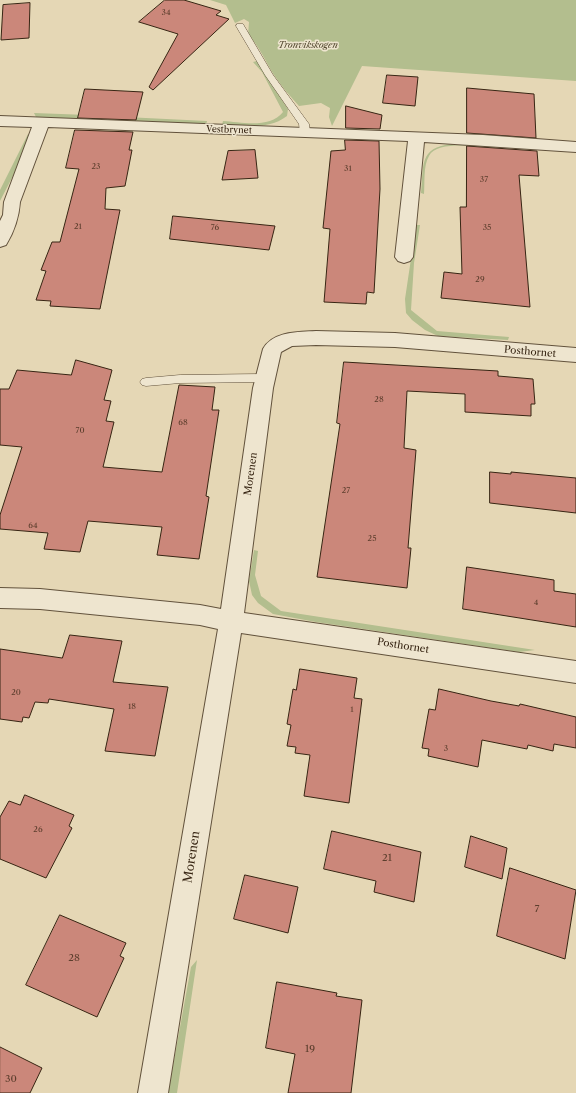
<!DOCTYPE html>
<html>
<head>
<meta charset="utf-8">
<style>
  body { margin:0 }
  canvas { display:block; background:#e5d7b5 }
</style>
</head>
<body>
<canvas width="576" height="1093"></canvas>
<script>
const ctx = document.querySelector('canvas').getContext('2d');
ctx.lineJoin = 'round';
function fill(path, color) {
  ctx.fillStyle = color;
  ctx.fill(path, 'evenodd');
}
function stroke(path, color, width, dash) {
  ctx.strokeStyle = color;
  ctx.lineWidth = width;
  ctx.lineCap = dash ? 'butt' : 'round';
  ctx.setLineDash(dash || []);
  ctx.stroke(path);
}
function write(font, color, halo, rows, align = 'center') {
  ctx.font = font + ' "Libre Caslon Text",serif';
  ctx.lineWidth = 3;
  ctx.setLineDash([]);
  ctx.textBaseline = 'middle';
  ctx.strokeStyle = halo;
  ctx.fillStyle = color;
  for (const [text, x, y, turn = 0] of rows) {
    ctx.save();
    ctx.translate(x, y);
    ctx.rotate((+turn || 0) * Math.PI / 180);
    ctx.textAlign = isNaN(turn) ? turn : align;
    if (halo) ctx.strokeText(text, 0, 0);
    ctx.fillText(text, 0, 0);
    ctx.restore();
  }
}
const green = new Path2D(`
  M210,0H576V81L362,66L332,126L329,117L330,108L321,103L299,106C290,96 281,86 274,75C265,61 260,47 248,35L249,22L244,19L235,23L226,5Z
  M257,61L288,109L287,116C269,130 243,126 222,125L223,121C241,122 270,129 283,112L262,72L253,62Z
  M34,113L88,115L82,120L36,117Z
  M105,116L207,121L206,125L109,120Z
  M28,134L29,145L0,201V190Z
  M452,144L494,146L495,148C480,147 437,140 429,156C423,166 425,183 424,194L421,193C424,167 418,147 452,144Z
  M416,225H420L414,263L411,310L437,331L509,337L508,340L438,336L425,330L412,320L406,313L405,299Z
  M254,550L258,551L255,575L261,596L281,611L535,650L519,652L316,622L273,614L258,603L252,595L249,581Z
  M197,960L177,1093H168L191,967Z`);
const building = new Path2D(`
  M165,0H184L221,11L216,15L229,19L153,90L149,87L178,34L139,22Z
  M30,3L29,38L1,40L3,5Z
  M387,75L418,77L415,106L383,103Z
  M467,88L534,94L536,138L467,133Z
  M85,89L143,92L136,120L78,118Z
  M346,106L382,115L380,129L346,128Z
  M75,130L133,132L129,150H132L125,186L106,188L105,209L120,210L100,309L50,306L51,301L36,300L46,271L41,270L52,242H60L79,169L66,168Z
  M345,140L379,141L380,189L374,293L367,292L366,304L324,302L330,229L323,228L331,151L345,150Z
  M467,146L537,151L539,176L519,175L530,307L441,298L444,272L462,274L460,207H466Z
  M255,150L258,178L222,180L228,151Z
  M173,216L275,226L269,250L170,239Z
  M76,360L112,370L104,400L111,401L106,421L114,422L103,467L162,472L179,385L215,387L212,410H219L206,496L209,497L199,559L157,555L162,527L88,521L80,552L44,549L48,533L0,529V515L22,447L0,445V389H9L17,370L71,375Z
  M344,362L498,371V376L533,379L535,404H531V416L465,412V394L407,391L404,448L416,450L408,548H411L407,588L317,577L340,424L337,423Z
  M490,472L511,474V472L576,478V513L490,503Z
  M467,567L554,580V591L576,594V627L463,609Z
  M70,635L122,641L113,682L168,687L155,756L105,751L114,709L49,699L48,703L35,702L29,718L23,717L22,722L0,719V649L62,658Z
  M300,669L357,678L354,698L362,699L349,803L304,796L310,755L295,753L296,747L287,746L291,725L287,724L293,689L296,690Z
  M439,689L491,701L519,706L520,704L576,717V748L554,744L553,751L528,745L527,749L482,740L478,767L428,756L429,749L422,748L429,709L435,710Z
  M25,795L74,815L69,826L72,828L46,878L0,859V817L9,801L20,805Z
  M332,831L421,852L414,902L374,892L376,881L324,869Z
  M471,836L507,848L502,879L465,867Z
  M510,868L576,890L565,959L497,936Z
  M245,875L298,887L288,933L234,919Z
  M60,915L126,943L120,956L124,958L97,1017L26,985Z
  M277,982L337,993L336,996L362,1000L351,1093H288L295,1054L266,1048Z
  M0,1047L42,1068L30,1093H0Z`);
const service = new Path2D(`
  M237,24H243L273,75L309,124L310,132L308,134L305,135L300,132L299,124L265,75L236,26Z
  M265,374L269,375L271,378L269,381L265,382L180,383L146,386L142,385L140,382L142,379L146,378L180,375Z`);
const minor = new Path2D(`
  M0,116L483,135L576,142V152L424,142L413,257L410,261L404,263L398,261L395,257L408,141L48,127L20,202C19,217 14,232 6,245L0,247V221L3,215L4,202L32,127L0,126Z
  M316,331L395,333L576,348V362L395,347L316,345L292,346L281,352L273,388L244,613L576,661V683L241,633L168,1093H138L218,629L200,625L40,609L0,608V588L40,589L200,605L221,609L253,388L263,349C273,331 298,332 316,331Z`);
const numberNames = [
  ["34",166,13],
  ["23",96,167],
  ["31",348,169],
  ["37",484,180],
  ["21",78,227],
  ["76",215,228],
  ["35",487,228],
  ["29",480,280],
  ["28",379,400],
  ["68",183,423],
  ["70",80,431],
  ["27",346,491],
  ["64",33,526],
  ["25",372,539],
  ["4",536,603],
  ["20",16,693],
  ["18",132,707],
  ["1",352,710],
  ["3",446,749],
  ["26",38,830]
];
const farParknames = [
  ["Tronvikskogen",308,45]
];
const farStreetnames = [
  ["Vestbrynet",229,130,2]
];
const streetNames = [
  ["Posthornet",530,352,5],
  ["Morenen",251,474,-82],
  ["Posthornet",403,646,9]
];
const nearNumbernames = [
  ["21",387,858],
  ["7",537,909],
  ["28",74,958],
  ["19",310,1049],
  ["30",11,1079]
];
const nearStreetnames = [
  ["Morenen",192,857,-81]
];
fill(green, '#b3be8e');
fill(building, '#cb877a');
stroke(building, '#372513', 1);
stroke(service, '#62523c', 1);
stroke(minor, '#62523c', 2);
fill(service, '#eee5cf');
fill(minor, '#eee5cf');
write('8px', '#5c3e2d', null, numberNames);
write('italic 9px', '#564b32', '#eee5cf', farParknames);
write('9px', '#372513', '#eee5cf', farStreetnames);
write('10px', '#372513', '#eee5cf', streetNames);
write('10px', '#5c3e2d', null, nearNumbernames);
write('12px', '#372513', '#eee5cf', nearStreetnames);
</script>
</body>
</html>
